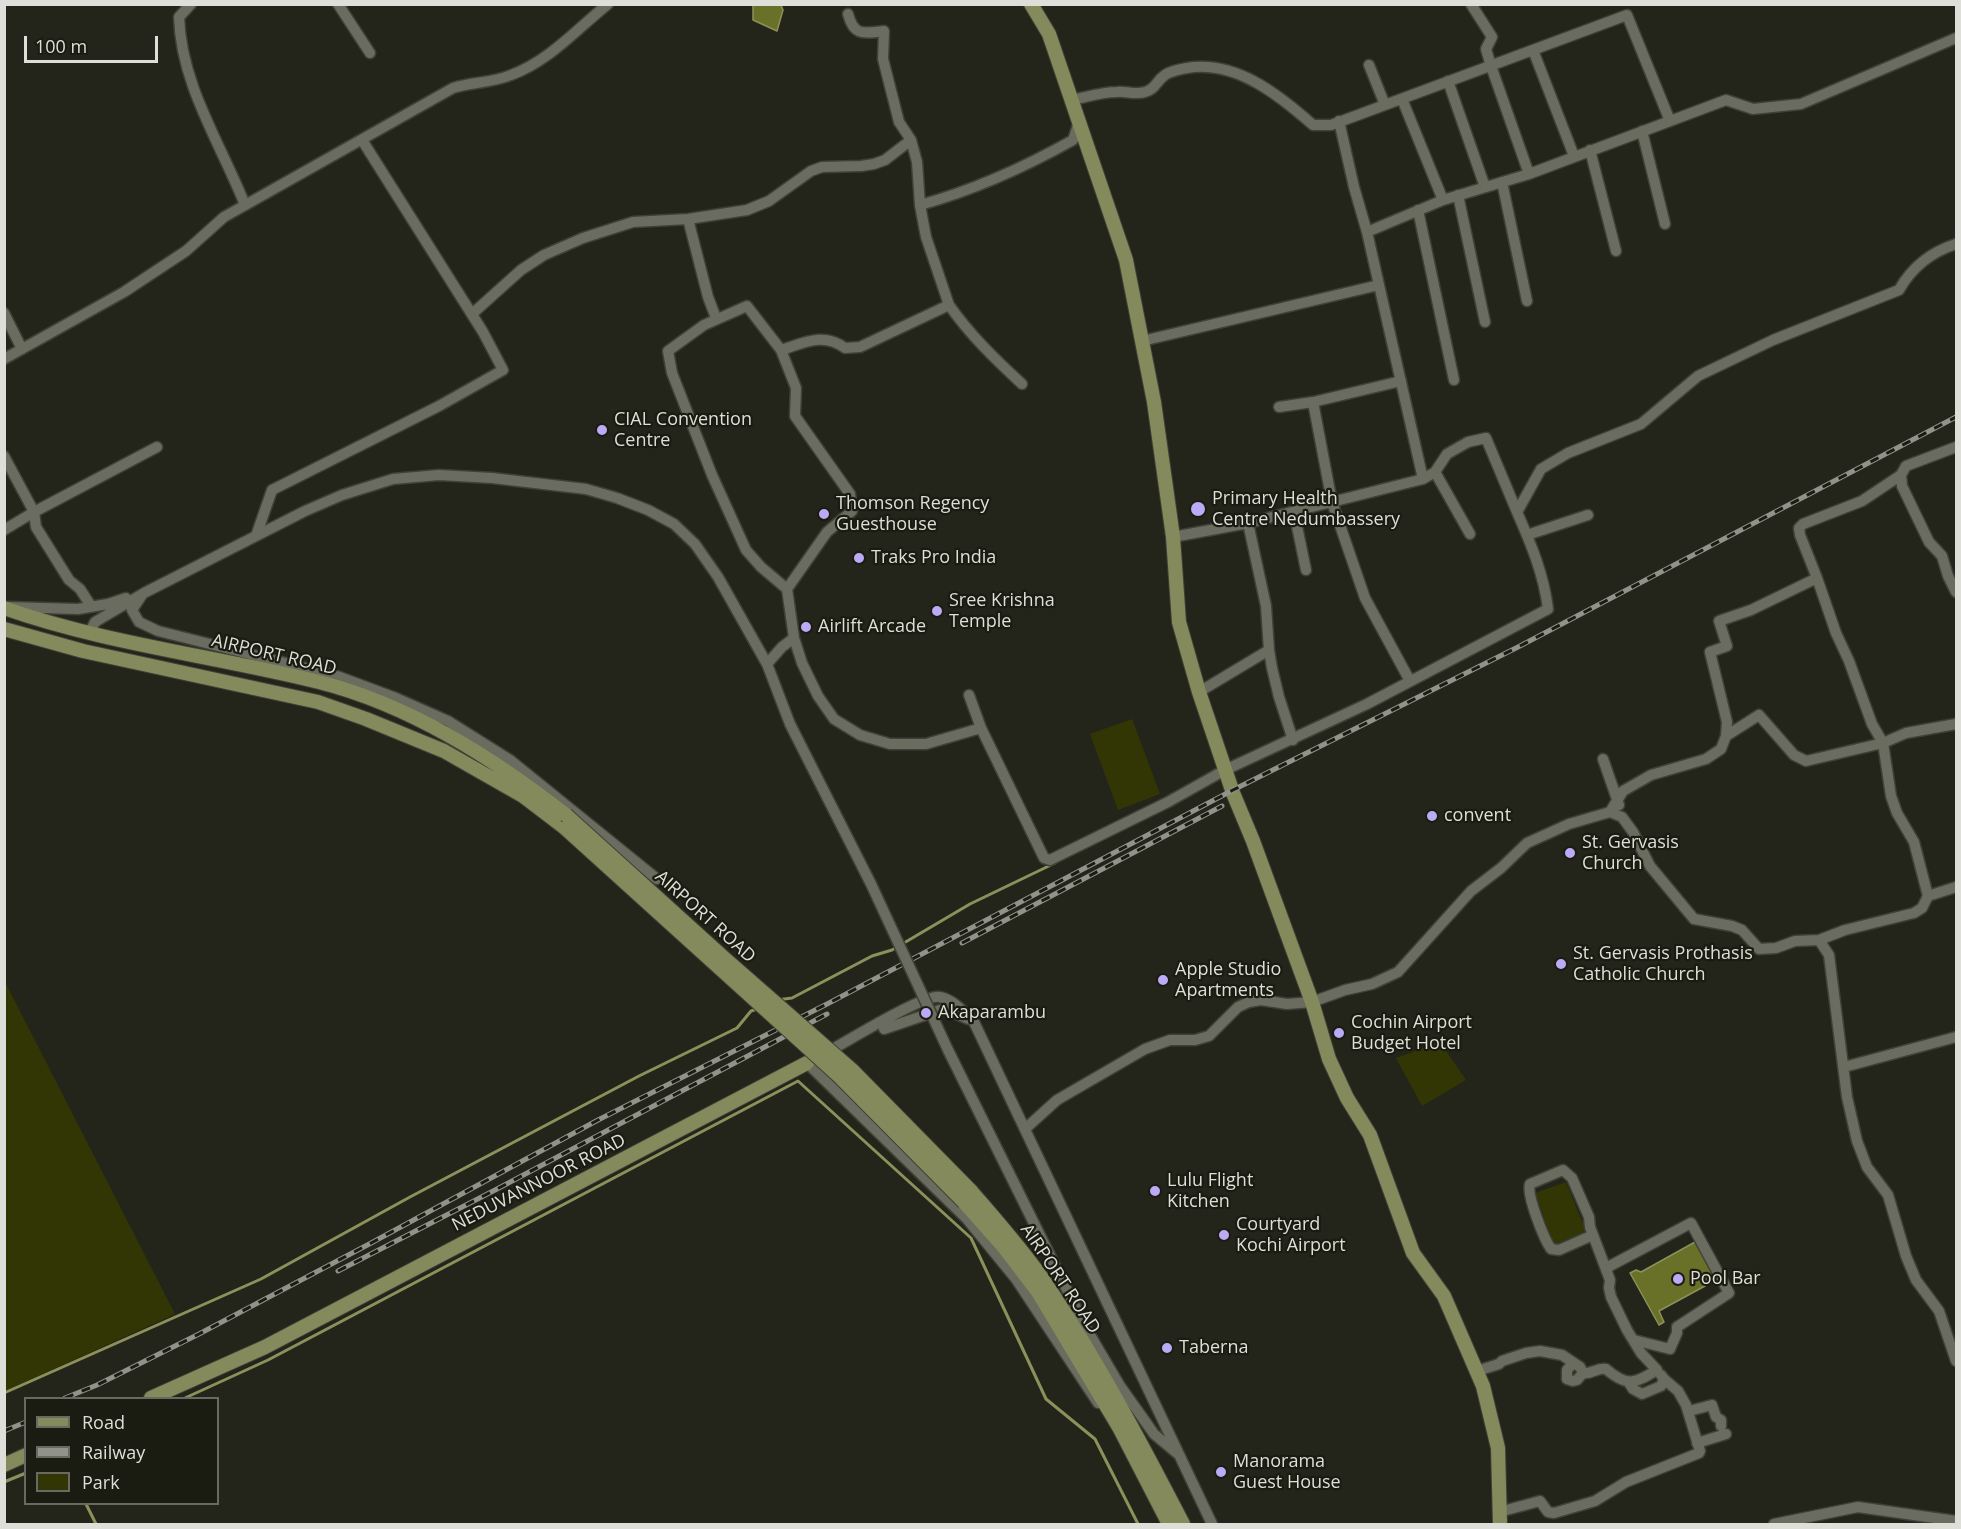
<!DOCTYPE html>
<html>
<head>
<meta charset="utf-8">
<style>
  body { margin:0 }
  #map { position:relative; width:1961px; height:1529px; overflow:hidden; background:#24251a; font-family:"Open Sans",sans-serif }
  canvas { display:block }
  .frame { position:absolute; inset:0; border:6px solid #dedfd8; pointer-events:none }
  .legend { position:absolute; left:24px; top:1397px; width:195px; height:108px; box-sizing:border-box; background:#1a1c11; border:2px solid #686a61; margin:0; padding:8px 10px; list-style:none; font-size:18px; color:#dedfd8 }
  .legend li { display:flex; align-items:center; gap:12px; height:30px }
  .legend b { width:30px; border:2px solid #686a61 }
  .scale { position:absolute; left:24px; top:36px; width:134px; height:27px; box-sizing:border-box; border:3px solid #dedfd8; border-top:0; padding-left:8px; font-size:18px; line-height:21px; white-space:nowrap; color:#dedfd8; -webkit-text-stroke:4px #1a1c11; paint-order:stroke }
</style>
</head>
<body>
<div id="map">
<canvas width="1961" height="1529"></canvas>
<div class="frame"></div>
<ul class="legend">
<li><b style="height:8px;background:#848a5b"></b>Road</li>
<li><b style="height:8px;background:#91928a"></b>Railway</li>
<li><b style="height:16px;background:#323605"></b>Park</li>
</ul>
<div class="scale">100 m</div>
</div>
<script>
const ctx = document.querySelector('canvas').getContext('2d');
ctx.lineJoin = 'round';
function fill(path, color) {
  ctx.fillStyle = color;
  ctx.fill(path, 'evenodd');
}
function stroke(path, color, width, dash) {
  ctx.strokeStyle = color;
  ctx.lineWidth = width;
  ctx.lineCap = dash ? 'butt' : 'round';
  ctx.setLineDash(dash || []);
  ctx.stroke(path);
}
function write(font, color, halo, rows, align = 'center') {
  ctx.font = font + ' "Open Sans",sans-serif';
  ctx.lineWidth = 4.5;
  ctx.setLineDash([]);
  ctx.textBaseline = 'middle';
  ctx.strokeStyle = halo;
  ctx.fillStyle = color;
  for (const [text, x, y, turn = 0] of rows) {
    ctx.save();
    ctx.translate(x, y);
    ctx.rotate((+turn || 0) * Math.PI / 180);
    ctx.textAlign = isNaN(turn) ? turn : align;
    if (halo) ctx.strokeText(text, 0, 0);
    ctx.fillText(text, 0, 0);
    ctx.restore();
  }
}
const green = new Path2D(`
  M1132,719L1160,794L1118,810L1090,734Z
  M4,980L175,1314L5,1391H4Z
  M1440,1042L1466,1080L1422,1106L1396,1058Z
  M1566,1182L1586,1231L1554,1245L1535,1193Z`);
const water = new Path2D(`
  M753,5H781L783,10L777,31L753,20Z
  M1695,1242L1716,1280L1659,1311L1664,1322L1659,1325L1630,1273L1636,1270L1641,1272Z`);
const stream = new Path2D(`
  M777,1000L792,998L872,956L892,950L970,904L1055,863
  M4,1393L261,1279L410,1197L639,1076L737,1028L751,1011L757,1009
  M185,1398L268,1360L798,1081L971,1238L1046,1399L1095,1439L1138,1524
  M4,1482L26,1473
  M86,1504L96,1524`);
const minor = new Path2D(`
  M191,4L179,17C181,85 221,144 245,205
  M338,4L370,53
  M1471,4L1492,37L1486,49L1491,66L1529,174
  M848,14C854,37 864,33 884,31L883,59L899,122L911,140L917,162L920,205
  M1533,50L1574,156
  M1369,65L1385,105
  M1448,81L1485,187
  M1402,99L1443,200
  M1072,100C1086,97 1102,92 1117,92C1126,91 1136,95 1145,92C1156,89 1156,81 1165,75C1169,72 1181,69 1187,68C1236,60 1279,95 1313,125H1331L1627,15L1670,121
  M1339,121L1354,187L1367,232
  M1642,131L1665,224
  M1590,150L1616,251
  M1502,182L1527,301
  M1458,195L1485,322
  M1418,210L1454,380
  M688,219L708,297L716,318
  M949,305C970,335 995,359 1022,384
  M4,313L22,349
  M472,314L521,270L544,255L583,238L633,222L688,219L747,210L769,201L811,171L822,167L861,166L874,164L885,160L911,140
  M1142,341L1379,285
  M781,350L747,306L704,325L668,351L672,373L712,475L746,550L761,567L787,589
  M4,359L124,292L186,251L224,217L453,88C472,82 492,83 511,75C549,61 577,29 608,4
  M1313,402L1332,502L1365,598L1410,681
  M1279,407L1313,402L1401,381
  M1956,447L1906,466L1901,475L1902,486L1929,542L1942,556L1948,576L1956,592
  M4,456L34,512L36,527L69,580L80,589L91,606
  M1435,472L1470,534
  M1423,479L1367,232L1443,200L1529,174L1726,100L1753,109L1801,104L1956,38
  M1294,512L1306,570
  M1248,523L1266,606L1269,650L1272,668L1279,697L1293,740
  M4,530L34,512L157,447
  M1527,535L1588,515
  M256,536L272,490L439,406L503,370L483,332L362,140
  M1173,537L1248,523L1423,479L1435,472L1447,454L1468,442L1486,438L1517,512L1541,469L1568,453L1641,424L1698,376L1773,340L1899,290C1912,267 1931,252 1956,244
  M1817,578L1800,535L1799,528L1803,524L1862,501L1901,475
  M142,595L132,610L139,622L158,631L337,676L396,698L448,721L510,760L657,879
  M8,607L78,609L108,604L126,598
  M93,633L91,630L95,622L144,593L305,511L342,495L393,479L439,475L492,478L586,489L617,498L648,510L674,524L695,544L718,577L767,664L790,724L871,884
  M794,638L802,663L818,696L834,719L860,735L890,744H926L981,728
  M767,664L782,647L794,638L787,589L827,532L852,511L850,494L795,416L796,388L781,350C804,343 823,332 845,348L860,347L949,305L926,237L920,205C974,190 1025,167 1073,140L1079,122
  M1199,692L1269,650
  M969,695L981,728L1044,858L1050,860L1168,802L1225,770L1367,704L1548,609C1544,575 1531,544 1517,512
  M1603,759L1619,805
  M1610,812L1623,791L1651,775L1706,759L1721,749L1726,736L1727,722L1710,652L1727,646L1719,621L1751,610L1817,578L1836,633L1849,661L1872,724L1883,743L1806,761L1794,755L1759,715L1726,736
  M1928,896L1956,887
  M1819,940L1845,930L1914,913L1922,908L1928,896L1914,842L1897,813L1891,796L1883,743L1906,733L1956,724
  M884,1029L940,1010H947L968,1019
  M948,1050L1086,1328L1120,1386L1147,1424L1154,1434L1178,1454
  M826,1053C844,1043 925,993 940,997C954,1000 964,1012 974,1022L1212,1524
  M812,1061L807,1063L967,1219L1016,1279L1098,1403
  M1844,1067L1956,1037
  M1025,1129L1057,1100L1145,1049L1170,1040H1195L1209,1036L1238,1007L1249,1002L1261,1000L1287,1004L1312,1002L1345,990L1372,984L1398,972L1471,891L1501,868L1527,843L1569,824L1610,812L1622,817L1633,832L1650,866L1694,919L1732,926L1742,930L1759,949L1776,948L1795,941L1819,940L1829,955L1847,1097L1857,1141L1867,1167L1888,1195L1906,1256L1916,1280L1939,1311L1956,1361
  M1606,1268L1691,1223L1729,1293L1677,1327V1333L1670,1349L1634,1340
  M1573,1363L1567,1370V1379L1573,1381L1577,1380L1583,1373
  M1477,1371L1499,1364L1502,1361L1526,1353L1540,1351L1562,1355L1580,1367L1583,1373C1591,1375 1597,1367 1606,1369C1627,1387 1634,1384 1657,1370L1641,1353L1627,1330L1611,1297L1609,1288L1610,1280L1590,1227L1589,1217L1572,1178L1563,1170L1530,1184C1526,1194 1544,1239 1551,1249L1559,1250L1593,1235
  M1629,1383L1633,1389L1642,1394L1661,1386L1664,1379L1661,1375
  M1689,1411L1712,1405L1716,1417L1721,1420V1426
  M1697,1443L1726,1434
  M1499,1512L1540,1501L1548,1512L1554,1513L1595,1501L1626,1482L1699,1453L1700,1451L1686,1405L1678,1391L1664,1379
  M1774,1524L1858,1507L1956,1521`);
const major = new Path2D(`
  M1031,4L1049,34L1126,260L1154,402L1173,537L1179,622L1199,692L1233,793L1253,841L1312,1002L1329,1059L1347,1098L1370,1135L1413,1253L1444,1296L1483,1386L1498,1448L1500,1524
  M4,608C106,644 215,656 319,682C410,705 493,758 566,815
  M4,629L83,651L318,702L366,719L444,751L523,796L565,828
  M971,1191C996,1220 1022,1249 1044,1281C1096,1358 1140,1441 1183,1524
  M964,1202L1003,1246L1038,1292L1120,1429L1169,1524
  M151,1398L265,1347L807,1063
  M4,1465L26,1455`);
const rail = new Path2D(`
  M962,943L1222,806
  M338,1271L497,1189L827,1014
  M65,1398L97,1385L199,1334L373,1242L598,1120L829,1003L1233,790L1518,647L1956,417
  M4,1431L26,1422`);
const minorBridge = new Path2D(`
  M871,884L948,1050`);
const majorBridge = new Path2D(`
  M566,815L724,958L852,1070L971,1191
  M565,828L839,1076L964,1202`);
const markers = [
  [602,430,6,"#bbaaf6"],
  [1198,509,8,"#bbaaf6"],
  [824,514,6,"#bbaaf6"],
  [859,558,6,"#bbaaf6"],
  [937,611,6,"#bbaaf6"],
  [806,627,6,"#bbaaf6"],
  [1432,816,6,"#bbaaf6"],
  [1570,853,6,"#bbaaf6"],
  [1561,964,6,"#bbaaf6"],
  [1163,980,6,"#bbaaf6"],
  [926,1013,6,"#bbaaf6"],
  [1339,1033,6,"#bbaaf6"],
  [1155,1191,6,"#bbaaf6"],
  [1224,1235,6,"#bbaaf6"],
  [1678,1279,6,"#bbaaf6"],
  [1167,1348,6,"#bbaaf6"],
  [1221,1472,6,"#bbaaf6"]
];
const poiNames = [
  ["CIAL Convention",614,420],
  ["Centre",614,441],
  ["Primary Health",1212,499],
  ["Centre Nedumbassery",1212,520],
  ["Thomson Regency",836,504],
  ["Guesthouse",836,525],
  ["Traks Pro India",871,558],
  ["Sree Krishna",949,601],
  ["Temple",949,622],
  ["Airlift Arcade",818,627],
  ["convent",1444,816],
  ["St. Gervasis",1582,843],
  ["Church",1582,864],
  ["St. Gervasis Prothasis",1573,954],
  ["Catholic Church",1573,975],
  ["Apple Studio",1175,970],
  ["Apartments",1175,991],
  ["Akaparambu",938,1013],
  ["Cochin Airport",1351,1023],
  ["Budget Hotel",1351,1044],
  ["Lulu Flight",1167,1181],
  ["Kitchen",1167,1202],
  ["Courtyard",1236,1225],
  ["Kochi Airport",1236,1246],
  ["Pool Bar",1690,1279],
  ["Taberna",1179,1348],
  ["Manorama",1233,1462],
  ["Guest House",1233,1483]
];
const streetNames = [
  ["AIRPORT ROAD",274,655,13],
  ["AIRPORT ROAD",705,917,42],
  ["NEDUVANNOOR ROAD",539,1183,-27],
  ["AIRPORT ROAD",1060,1279,56]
];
fill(green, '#323605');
fill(water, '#697027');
stroke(water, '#8c915c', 1.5);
stroke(stream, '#8c915c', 3);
stroke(minor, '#3f4038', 13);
stroke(major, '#3f4038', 16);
stroke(minor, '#6a6c5f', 10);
stroke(major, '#848a5b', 14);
stroke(rail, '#91928a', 5);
stroke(rail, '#1a1c11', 3, [9]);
stroke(minorBridge, '#3f4038', 13, []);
stroke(majorBridge, '#3f4038', 16, []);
stroke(minorBridge, '#6a6c5f', 10);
stroke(majorBridge, '#848a5b', 14);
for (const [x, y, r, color] of markers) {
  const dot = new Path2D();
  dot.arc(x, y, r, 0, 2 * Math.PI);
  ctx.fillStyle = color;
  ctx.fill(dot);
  stroke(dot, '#1a1c11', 2);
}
write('18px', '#dedfd8', '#1a1c11', poiNames, 'left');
write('18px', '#dedfd8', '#1a1c11', streetNames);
</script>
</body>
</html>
